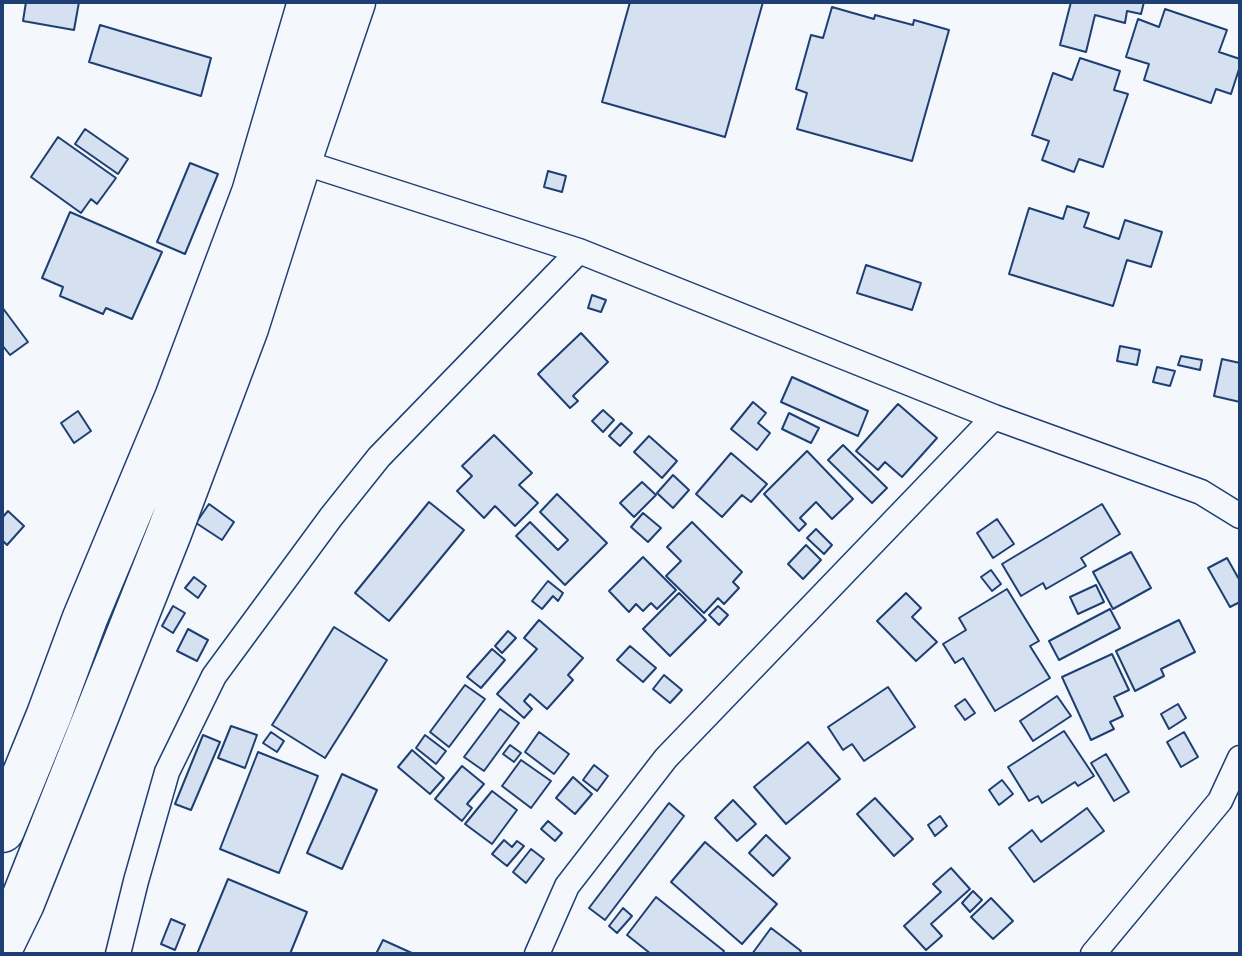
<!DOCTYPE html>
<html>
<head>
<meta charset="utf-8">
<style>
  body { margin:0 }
  #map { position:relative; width:1242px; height:956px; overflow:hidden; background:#f4f7fb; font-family:Ubuntu,sans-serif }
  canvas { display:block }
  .frame { position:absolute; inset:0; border:4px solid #1d3f73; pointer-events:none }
</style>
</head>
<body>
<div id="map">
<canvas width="1242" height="956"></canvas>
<div class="frame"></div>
</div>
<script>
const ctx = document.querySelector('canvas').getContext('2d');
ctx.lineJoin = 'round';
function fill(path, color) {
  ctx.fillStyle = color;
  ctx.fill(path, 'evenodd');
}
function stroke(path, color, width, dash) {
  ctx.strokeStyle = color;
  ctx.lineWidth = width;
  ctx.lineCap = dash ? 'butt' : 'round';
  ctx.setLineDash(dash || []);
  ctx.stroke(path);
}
const building = new Path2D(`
  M26,2H79L74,30L23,21Z
  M630,2H763L725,137L602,102Z
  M1071,2H1144L1141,14L1127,11L1125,23L1095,15L1086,52L1060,45Z
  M832,7L874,19L875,15L913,25L914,20L949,30L912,161L797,129L807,93L796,89L811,35L823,38Z
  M1165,9L1227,30L1219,52L1240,59V66L1231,94L1216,89L1211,103L1144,80L1149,64L1126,57L1138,19L1159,27Z
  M100,25L211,58L201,96L89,62Z
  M1080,58L1120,71L1114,90L1128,94L1103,167L1079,159L1074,172L1042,160L1049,141L1032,135L1053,73L1072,80Z
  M85,129L128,159L118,174L75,144Z
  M58,137L116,178L97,204L91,199L81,213L31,177Z
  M190,163L218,174L185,254L157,242Z
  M548,171L566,176L562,192L544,187Z
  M1067,206L1089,213L1084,227L1119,239L1125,220L1162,232L1151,267L1127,260L1113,306L1009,274L1029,208L1063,219Z
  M70,212L162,252L132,319L106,308L103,314L60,296L63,287L42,278Z
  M866,265L921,283L912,310L857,293Z
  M592,295L606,300L601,312L588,308Z
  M2,307L28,342L10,355L2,345Z
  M581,333L608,362L573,396L578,401L570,408L538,374Z
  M1120,346L1140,350L1137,365L1117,361Z
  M1181,356L1202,360L1200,370L1178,365Z
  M1222,359L1240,363V402L1214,396Z
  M1157,367L1175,371L1170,386L1153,382Z
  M792,377L868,411L858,436L781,402Z
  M753,402L766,413L758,423L770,433L757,450L731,429Z
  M898,404L937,438L902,477L885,462L878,470L856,451Z
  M603,410L614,420L603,432L592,421Z
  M78,411L91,431L74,443L61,423Z
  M789,413L819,428L811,443L782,429Z
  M621,423L632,433L620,446L609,436Z
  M494,435L532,473L519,485L538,503L515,526L495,506L484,518L457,491L472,476L462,466Z
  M649,436L677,461L662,478L634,452Z
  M843,445L887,488L872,503L828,460Z
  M807,451L853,499L832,519L816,502L800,518L806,524L799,531L764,494Z
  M731,453L767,484L751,502L742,495L722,517L696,494Z
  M673,475L689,490L673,508L657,493Z
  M642,482L656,495L634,517L620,503Z
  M557,494L607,543L565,585L516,536L530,522L558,550L568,540L540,512Z
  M429,502L464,530L389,621L355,593Z
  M209,504L234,522L222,540L196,523Z
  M1102,504L1120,534L1081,558L1086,566L1046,589L1043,583L1021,596L1002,564Z
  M8,511L24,526L7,545L2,540V518Z
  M643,513L661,528L648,542L631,527Z
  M997,519L1014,544L993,558L977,533Z
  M692,522L742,572L733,582L739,588L724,604L718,598L704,613L666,576L681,561L667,547Z
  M816,529L832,545L824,554L807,538Z
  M806,545L821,560L803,579L788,564Z
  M1131,552L1151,588L1113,609L1093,572Z
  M643,557L676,590L657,609L651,603L643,611L636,604L629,612L609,591Z
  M1227,558L1240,581V602L1230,607L1208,568Z
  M991,570L1001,584L992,591L981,577Z
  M194,577L206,586L198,598L185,588Z
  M548,581L563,593L558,601L553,596L542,609L532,601Z
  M1096,585L1104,602L1078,614L1070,597Z
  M1007,589L1039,641L1030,646L1050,678L995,711L963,658L955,663L943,644L966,630L959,618Z
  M679,593L706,620L670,656L643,629Z
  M906,593L921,608L912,617L937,642L916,661L877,621Z
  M173,606L185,613L173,633L162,626Z
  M718,606L728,615L719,625L709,615Z
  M1110,609L1120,628L1059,660L1049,641Z
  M539,620L583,658L568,675L573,680L547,709L530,694L524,701L532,709L524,718L497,694L537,649L524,638Z
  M1179,620L1195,652L1161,669L1164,676L1135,691L1116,651Z
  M334,627L387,660L325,758L272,725Z
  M188,629L208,640L197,661L177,651Z
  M508,631L516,638L502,653L495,646Z
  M630,646L656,668L643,682L617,660Z
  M492,649L505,660L481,688L467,677Z
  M1112,654L1129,690L1114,697L1123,716L1110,722L1114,729L1091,740L1062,677Z
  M664,675L682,690L670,703L653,689Z
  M465,685L485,699L449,747L430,732Z
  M888,687L915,727L864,761L852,744L843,750L828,727Z
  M1057,696L1071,716L1033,741L1020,721Z
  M965,699L975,713L965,720L955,706Z
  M1178,704L1186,718L1169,729L1161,714Z
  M500,709L519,723L484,771L464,757Z
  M231,726L257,735L245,768L218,758Z
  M1064,731L1094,776L1078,786L1075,782L1042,803L1038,796L1029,801L1008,767Z
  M271,732L284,741L277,752L263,743Z
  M539,732L569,754L554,774L525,752Z
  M1184,732L1198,757L1181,767L1167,742Z
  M203,735L220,742L191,810L175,804Z
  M425,735L446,751L436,764L416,748Z
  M808,742L840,779L786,824L754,787Z
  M510,745L521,753L514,762L503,754Z
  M412,750L444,778L430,794L398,767Z
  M258,752L318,776L279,873L220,849Z
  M1106,754L1129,792L1114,801L1091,763Z
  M521,760L551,781L531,808L502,786Z
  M594,765L608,776L597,791L583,780Z
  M462,766L484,784L467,804L472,808L462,821L435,799Z
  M342,774L377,790L342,869L307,853Z
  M573,777L592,794L575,814L556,798Z
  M1002,780L1013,794L999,805L989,790Z
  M492,791L517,810L492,844L465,824Z
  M875,798L913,839L894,856L857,814Z
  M733,800L756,824L737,841L715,818Z
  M669,803L684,816L605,920L589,908Z
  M1087,808L1104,831L1034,882L1009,848L1032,830L1041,842Z
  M940,816L947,826L935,836L928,825Z
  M548,821L562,833L555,841L541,829Z
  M766,835L790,858L773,876L749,853Z
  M504,840L512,847L517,841L524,846L507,866L492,854Z
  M705,842L777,904L742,944L671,882Z
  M531,849L544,859L526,883L513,872Z
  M951,868L970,889L931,924L942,936L926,950L904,926L941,892L933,884Z
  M228,879L307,912L290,954H197Z
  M973,891L982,900L970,912L962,903Z
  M656,897L724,951L722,954H651L627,935Z
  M991,898L1013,921L993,939L971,917Z
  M623,908L632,916L617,933L609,926Z
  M171,919L185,925L175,950L161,944Z
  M771,928L801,951L799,954H752Z
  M383,940L414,954H376Z`);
const street = new Path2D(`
  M299,161L579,251L994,417L1201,492L1240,516
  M118,954L136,881L167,772L214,676L331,517L379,457L579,251
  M537,954L567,886L666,758L994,417
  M1093,954L1220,801L1240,758`);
const highway = new Path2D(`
  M2,830L49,715L85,618L177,398L254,193L310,2
  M2,944L22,903L169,533L246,328L299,161L353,2`);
fill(building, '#d5e0f0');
stroke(building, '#1d3f73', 2);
stroke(street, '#1d3f73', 27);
stroke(highway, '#1d3f73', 47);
stroke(street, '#f4f7fb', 24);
stroke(highway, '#f4f7fb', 44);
</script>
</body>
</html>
